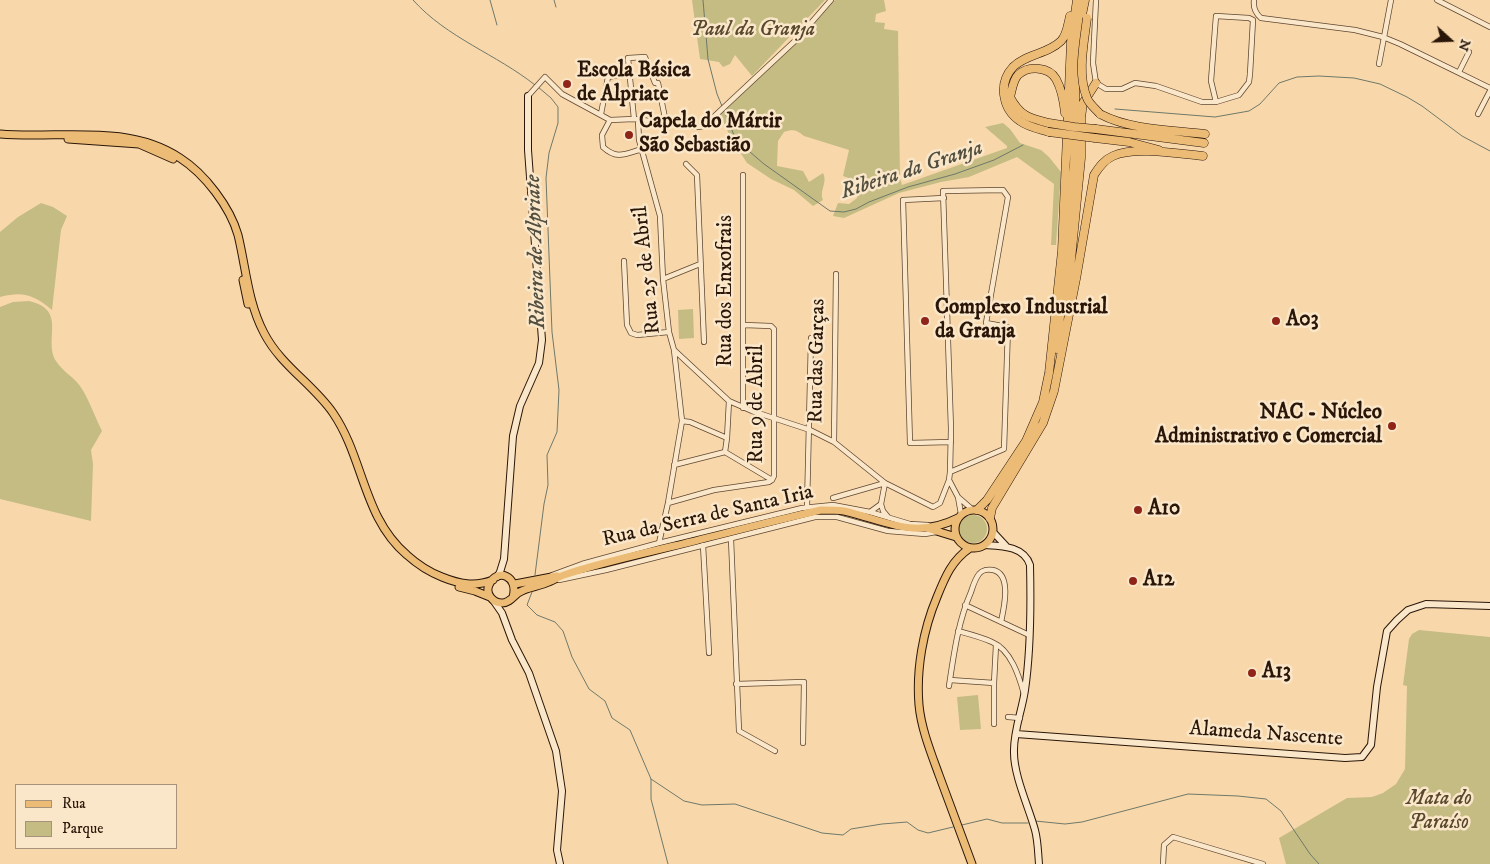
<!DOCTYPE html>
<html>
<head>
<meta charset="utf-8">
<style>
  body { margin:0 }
  #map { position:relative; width:1490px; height:864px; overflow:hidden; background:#f8d8ab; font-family:"IM FELL DW Pica",serif }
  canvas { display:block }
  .legend { position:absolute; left:15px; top:784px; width:162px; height:65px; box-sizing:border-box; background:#fae6c8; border:1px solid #a7937b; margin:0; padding:6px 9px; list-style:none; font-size:15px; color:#2a1608 }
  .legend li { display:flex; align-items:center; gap:10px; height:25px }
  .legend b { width:25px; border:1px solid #a7937b }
  .north { position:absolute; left:1425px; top:15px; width:50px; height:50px; -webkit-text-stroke:4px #fae6c8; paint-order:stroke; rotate:110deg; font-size:14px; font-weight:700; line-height:20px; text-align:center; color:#2a1608 }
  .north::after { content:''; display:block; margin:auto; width:18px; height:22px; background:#2a1608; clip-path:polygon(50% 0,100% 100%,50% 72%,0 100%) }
</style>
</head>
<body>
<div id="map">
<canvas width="1490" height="864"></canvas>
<ul class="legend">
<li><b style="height:6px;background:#ecbc76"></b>Rua</li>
<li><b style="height:14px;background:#c5bc84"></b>Parque</li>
</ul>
<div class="north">N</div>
</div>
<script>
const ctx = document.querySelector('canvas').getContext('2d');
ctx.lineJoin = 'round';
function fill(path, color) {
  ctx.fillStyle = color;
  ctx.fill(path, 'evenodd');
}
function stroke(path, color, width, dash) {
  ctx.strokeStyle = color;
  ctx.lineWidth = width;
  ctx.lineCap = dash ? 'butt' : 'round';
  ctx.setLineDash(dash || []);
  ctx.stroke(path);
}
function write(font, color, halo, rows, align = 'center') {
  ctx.font = font + ' "IM FELL DW Pica",serif';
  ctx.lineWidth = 5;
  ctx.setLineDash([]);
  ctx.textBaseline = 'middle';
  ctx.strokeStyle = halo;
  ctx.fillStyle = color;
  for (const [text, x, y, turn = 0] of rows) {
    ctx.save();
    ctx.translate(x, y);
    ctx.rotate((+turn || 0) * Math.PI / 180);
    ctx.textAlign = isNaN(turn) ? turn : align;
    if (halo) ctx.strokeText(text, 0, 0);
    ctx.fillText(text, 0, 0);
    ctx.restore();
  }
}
const green = new Path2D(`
  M692,0H825L752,76L735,55L730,64L723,67L719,62L700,59Z
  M835,0H884L886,11L876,14L875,22L885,23L884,29L898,31L900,178L902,185L1007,148V146L985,127L1003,123L1010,129L1020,143L1041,150L1049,157L1061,172L1056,245H1051L1054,184L1017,157L969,177L941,182L899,193L844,218L833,216L838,203L849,204L857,198L862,183L843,176L849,150L804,136C797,130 793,129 784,132L778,141L777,166L803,171L809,182L823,173C828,183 819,190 823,200L813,206L794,190L771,179L747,163L731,138L720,115L800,40Z
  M41,203L53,207L67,216L61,230L52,310C34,295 23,291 0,297V232L18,217Z
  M29,301C68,310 43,339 56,361C62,371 74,377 80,386C89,399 95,417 102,431L91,450L93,464L91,521L0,499V307L13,302Z
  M693,309L694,338L679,339L678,310Z
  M959 529a14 14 0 1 1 28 0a14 14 0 1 1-28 0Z
  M1419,630L1490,637V864H1286L1279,838L1347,798L1372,797L1383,793L1396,784L1405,769L1407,686L1403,685L1409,639L1412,634Z
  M978,695L981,729L960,730L957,697Z`);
const stream = new Path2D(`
  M413,0C447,38 496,54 535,85
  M490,0L497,25
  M554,0L556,7
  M703,0L708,59L717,94L736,140L764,164L830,211L844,212L856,209L869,202L908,187L955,174L994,160L1023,145
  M1115,109L1215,117L1249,111L1260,104L1279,83L1297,77L1319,76L1354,78L1380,84L1407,97L1422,106L1462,136L1490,151
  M535,575L544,504L548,485L547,455L557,432L559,390L552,332L546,178L549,153L558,123V107L551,98L538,87
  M532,592L527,605L537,615L555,622L563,631L572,657L589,689L605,701L612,718L630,730L651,779V799L668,864
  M651,779L684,801L702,805L735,804L822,833L843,835L851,829L882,824L907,822L918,830L928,833L953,827
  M1035,821L1065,824L1082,822L1188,794L1238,796L1266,799L1281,811L1310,854L1319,864
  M962,825L987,819L1002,823H1028`);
const street = new Path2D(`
  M1096,0L1093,63L1096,83L1106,89H1122L1135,83L1156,86L1202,102H1216L1239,95L1249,82L1250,74L1253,20L1249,18L1216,16L1211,81L1216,102
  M1254,0C1253,8 1255,13 1261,18L1355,30L1383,37L1400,44L1490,88
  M1437,0L1490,27
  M1379,64L1391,0
  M1459,72L1469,52
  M528,96L545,77L562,94L610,120
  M604,96L631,93
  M601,114L608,77L629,73
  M1478,114L1490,91
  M634,119L628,58L645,57L655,83H658L666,123
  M610,120L634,119L698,127L704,126L797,39L831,0
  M610,120L602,135L603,147C617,160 625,154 642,149
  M638,120L639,140L660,216L663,279L669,332L674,350L729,401L752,411L810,430L834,442L885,483L933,507L940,503L949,480L950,472L951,429L943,191L1003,190L1008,197L986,323L1008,327L1004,449L950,472
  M686,164L697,175L704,342
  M743,175V408
  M944,198L903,200L910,443L951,442
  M624,261L627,325L631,333L637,335L669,332
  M663,279L700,264
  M744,325L771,326L774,329V476L772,480
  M727,438L729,401
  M834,442L836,274
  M725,452L772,480
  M674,465L725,452L727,438L690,422L682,421
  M949,480L958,497L961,514
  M958,497L973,510
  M833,498L885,483
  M668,503L714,490L769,482L772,480
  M881,504L883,511L888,517
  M807,507L811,338
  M870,512L881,504L885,483
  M731,539L739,731L775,751
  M659,543L668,503L682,421L674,350
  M703,545L709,653
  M552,575L582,564L659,543L802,508L833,505L870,512L910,524L928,525
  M559,580L606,570L815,517H837L888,531L925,534L936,532
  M965,605L1029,635
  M958,631C969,634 981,637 992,642C1011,650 1019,676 1024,694
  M950,680L994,683
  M736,684L804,682L803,743
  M949,686C954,653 958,622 971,592C973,586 975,579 979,574C982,570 988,569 993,570C1012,574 1004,608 1001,622
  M1008,717L1020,718
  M994,724V683L996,645
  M1163,864L1164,845L1173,837L1263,864`);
const secondary = new Path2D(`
  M993,532L1006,546
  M985,545C1002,546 1024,546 1030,565C1031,606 1031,649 1025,690C1022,711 1013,732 1014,753C1014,776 1029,808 1035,830C1038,841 1038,853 1039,864
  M497,577L500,572L504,559L513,436L520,406L539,363L542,340L528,150V96
  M493,600L502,613L512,640L529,673L556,751L562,791L557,850L560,864
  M1016,734L1345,758L1362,757L1371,745L1377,687L1387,631L1397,620L1408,610L1426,604L1490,606`);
const primary = new Path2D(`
  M0,134C60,139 127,123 180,158C205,174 230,207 238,235C246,268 248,303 264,333C281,366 313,384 333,413C364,458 363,518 407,555C417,564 429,572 442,577C459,584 475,587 493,580
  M68,139L139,144L173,159
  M243,280L248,304
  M955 529a19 19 0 1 1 38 0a19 19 0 1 1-38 0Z
  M930,529L956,537
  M970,548C952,560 945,577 937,597C923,630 916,670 919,705C921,728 931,753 939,775C950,804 961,834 972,864
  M515,584L557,576
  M459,587L475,591L490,597
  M513,597C519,576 497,567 489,585C485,594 493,603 502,603C509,603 513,597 518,593C527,587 537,587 546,583C552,581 558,577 564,575C599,563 637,555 674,546C723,534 772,521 821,510C829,510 837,510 844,511C887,521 914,540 958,518`);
const highway = new Path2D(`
  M1100,114C1130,130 1171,130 1205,134
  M1049,123C1029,118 1020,116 1010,97C1012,90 1013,80 1018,75C1029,65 1049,67 1056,79C1061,88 1064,103 1065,113
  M1096,129L1204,143
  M1049,132C1039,129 1028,127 1020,121C1002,109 998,83 1013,67C1026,54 1048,54 1061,41C1067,35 1068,24 1070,16
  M1095,138L1129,142L1159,150
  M1067,300L1081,158V118L1083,103L1096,83
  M1057,349L1074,166L1076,44L1085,0
  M977,510L987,500L1026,441L1043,402L1049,373L1062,251L1071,42L1077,0
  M990,518L992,508L1043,423L1054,391L1076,279L1094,175C1099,167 1104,160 1113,156C1135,146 1179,154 1203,156`);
const highwayBridge = new Path2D(`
  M1087,18C1084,43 1077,74 1087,98C1089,104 1096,109 1100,114
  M1049,123L1074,127L1096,129
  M1049,132L1095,138`);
const markers = [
  [567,84,5,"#8f2418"],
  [629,135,5,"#8f2418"],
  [925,321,5,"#8f2418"],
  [1276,321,5,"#8f2418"],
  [1392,426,5,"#8f2418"],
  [1138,510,5,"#8f2418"],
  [1133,581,5,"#8f2418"],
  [1252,673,5,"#8f2418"]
];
const parkNames = [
  ["Paul da Granja",753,31],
  ["Mata do",1439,800],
  ["Paraíso",1439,824]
];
const poiNames = [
  ["Escola Básica",577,72],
  ["de Alpriate",577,96],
  ["Capela do Mártir",639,123],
  ["São Sebastião",639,147],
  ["Complexo Industrial",935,309],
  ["da Granja",935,333],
  ["A03",1286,321],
  ["NAC - Núcleo",1382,414,"right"],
  ["Administrativo e Comercial",1382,438,"right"],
  ["A10",1148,510],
  ["A12",1143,581],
  ["A13",1262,673]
];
const streetNames = [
  ["Rua 25 de Abril",648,270,-96],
  ["Rua dos Enxofrais",727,291,-90],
  ["Rua das Garças",818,361,-89],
  ["Rua 9 de Abril",758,404,-90],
  ["Rua da Serra de Santa Iria",708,517,-13],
  ["Alameda Nascente",1266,735,4]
];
const waterNames = [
  ["Ribeira da Granja",912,171,-18],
  ["Ribeira de Alpriate",537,252,-92]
];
fill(green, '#c5bc84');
stroke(stream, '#6f7869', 1);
stroke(street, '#5e4631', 6);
stroke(secondary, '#2a1608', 8);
stroke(primary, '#2a1608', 9);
stroke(highway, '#2a1608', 9);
stroke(street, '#fae6c8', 4.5);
stroke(secondary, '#fae6c8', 6);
stroke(primary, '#ecbc76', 7);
stroke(highway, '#ecbc76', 8);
stroke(highwayBridge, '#2a1608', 9, []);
stroke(highwayBridge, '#ecbc76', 8);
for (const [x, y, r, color] of markers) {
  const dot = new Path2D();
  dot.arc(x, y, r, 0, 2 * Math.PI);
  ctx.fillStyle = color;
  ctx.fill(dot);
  stroke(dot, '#fae6c8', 2);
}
write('italic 21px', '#58482d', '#fae6c8', parkNames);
write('bold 21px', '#2a1608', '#fae6c8', poiNames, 'left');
write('21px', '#2a1608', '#fae6c8', streetNames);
write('italic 22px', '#524f40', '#fae6c8', waterNames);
</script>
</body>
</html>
